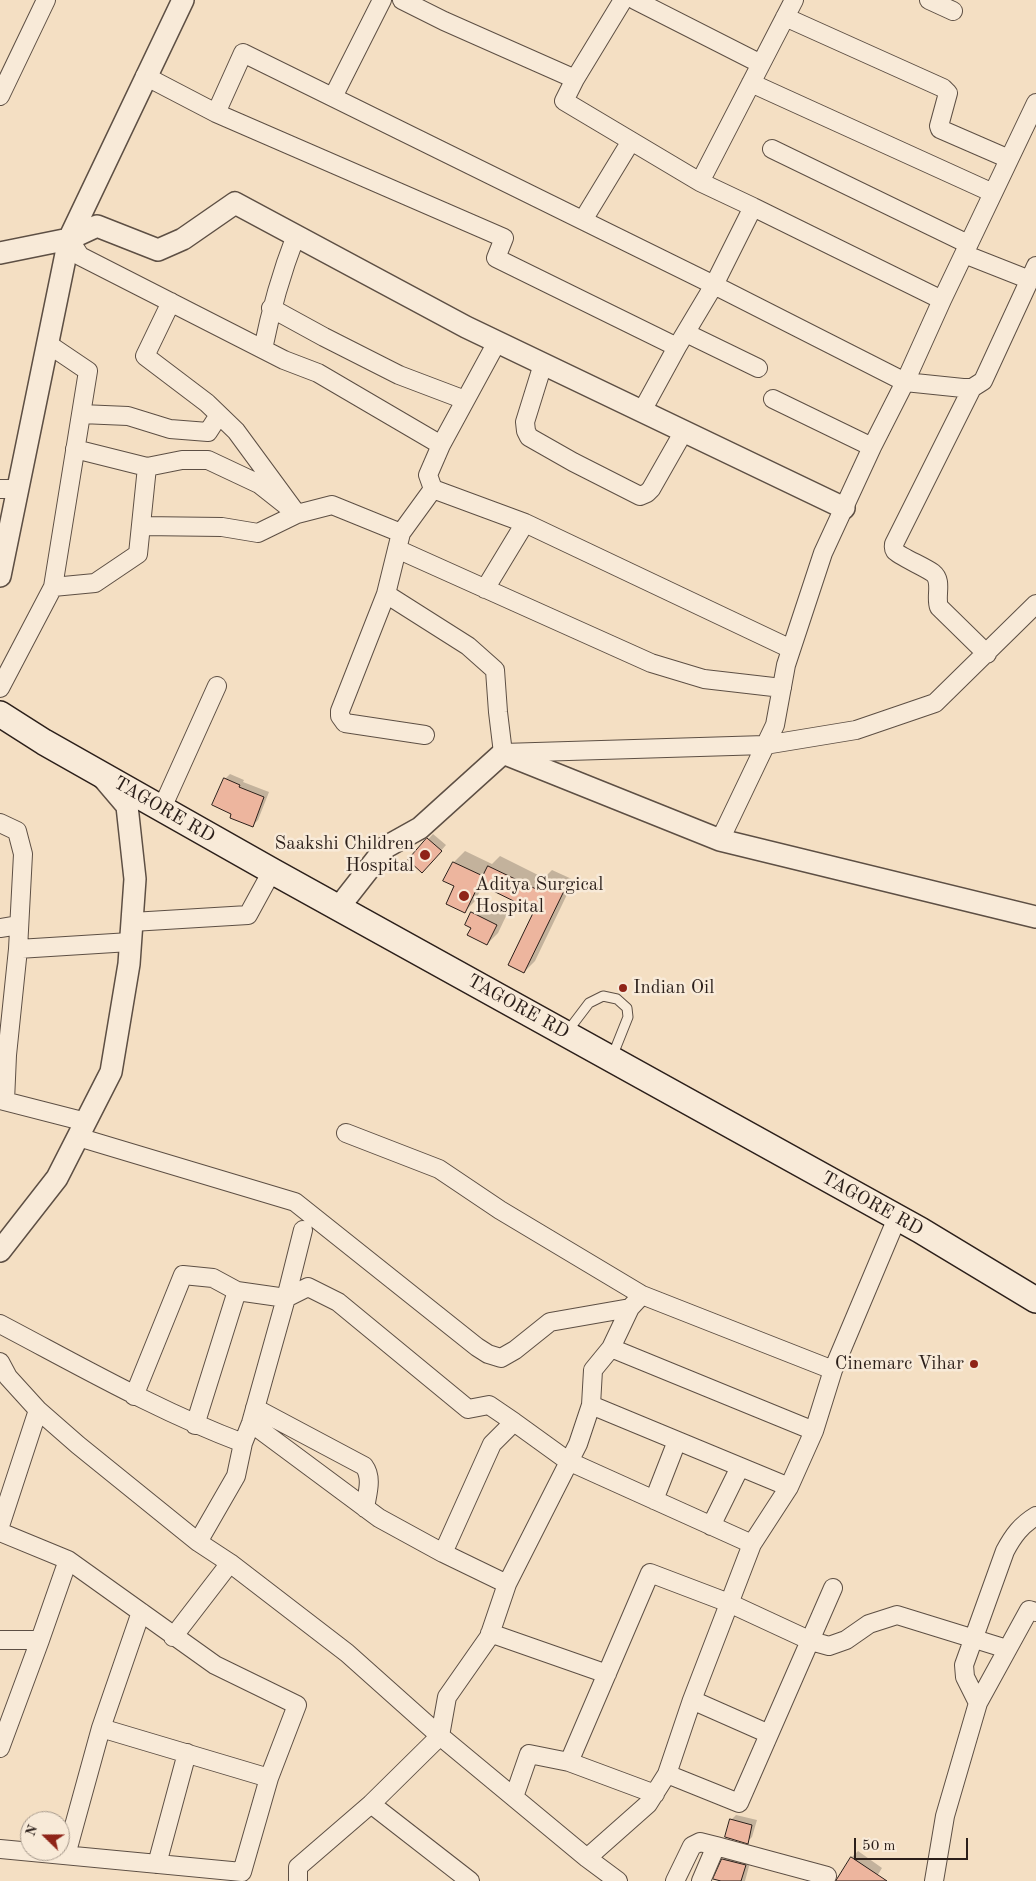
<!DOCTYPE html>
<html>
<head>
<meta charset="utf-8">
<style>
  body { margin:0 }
  #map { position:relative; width:1036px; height:1881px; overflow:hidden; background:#f4dfc3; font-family:"Old Standard TT",serif }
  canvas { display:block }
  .north { position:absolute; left:20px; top:1811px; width:50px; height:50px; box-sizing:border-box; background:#f8ead8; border:1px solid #a6998c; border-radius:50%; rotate:292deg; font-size:14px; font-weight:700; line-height:20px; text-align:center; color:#2b1f1a }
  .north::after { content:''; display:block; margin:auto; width:18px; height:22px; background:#8f2418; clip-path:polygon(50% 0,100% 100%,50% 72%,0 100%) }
  .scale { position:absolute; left:854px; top:1838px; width:114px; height:22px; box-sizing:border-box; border:2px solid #2b1f1a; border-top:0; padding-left:6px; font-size:15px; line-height:18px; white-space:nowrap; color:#2b1f1a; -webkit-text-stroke:4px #f8ead8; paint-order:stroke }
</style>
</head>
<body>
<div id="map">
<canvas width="1036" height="1881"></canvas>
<div class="north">N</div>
<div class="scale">50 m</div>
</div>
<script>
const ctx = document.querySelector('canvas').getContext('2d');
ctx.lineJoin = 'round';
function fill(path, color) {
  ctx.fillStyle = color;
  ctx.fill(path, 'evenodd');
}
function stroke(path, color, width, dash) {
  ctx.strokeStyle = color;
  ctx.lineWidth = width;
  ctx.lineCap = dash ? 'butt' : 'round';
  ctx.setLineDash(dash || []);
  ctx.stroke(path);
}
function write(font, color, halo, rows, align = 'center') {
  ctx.font = font + ' "Old Standard TT",serif';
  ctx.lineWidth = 5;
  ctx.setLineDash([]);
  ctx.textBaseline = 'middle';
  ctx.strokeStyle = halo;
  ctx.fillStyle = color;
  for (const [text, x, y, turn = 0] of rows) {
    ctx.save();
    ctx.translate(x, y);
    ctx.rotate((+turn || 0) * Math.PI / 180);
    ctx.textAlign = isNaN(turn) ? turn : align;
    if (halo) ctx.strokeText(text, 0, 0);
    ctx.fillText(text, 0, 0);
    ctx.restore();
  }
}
const shadow = new Path2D(`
  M230,774L244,780L243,782L269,792L258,820L253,825L233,813L225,779Z
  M433,834L446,845L427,867L409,860Z
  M465,851L492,864L500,856L544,878L552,870L574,880L535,961L524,972L536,910L483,885L475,901L464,912L456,886L445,880L454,862Z
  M483,902L507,914L498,933L487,944L472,928V913Z
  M736,1815L757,1820L752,1837L747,1842L731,1820Z
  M858,1851L882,1868L874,1881H836L852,1857Z
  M729,1853L751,1859L745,1881H718L723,1859Z`);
const building = new Path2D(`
  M224,778L240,785L239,787L264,797L253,827L230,818L231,814L212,805Z
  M427,838L442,851L422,873L408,860Z
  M453,862L483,876L465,913L446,904L454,886L443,881Z
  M488,866L536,889L540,880L564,891L524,973L508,965L534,911L479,884Z
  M471,912L497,925L487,945L467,935L471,928L465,925Z
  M730,1819L752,1825L748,1844L725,1837Z
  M851,1857L887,1881H836Z
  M722,1859L746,1865L741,1881H721L713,1879Z`);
const service = new Path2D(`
  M567,1032L589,1003L603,996L617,999L627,1008L628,1017L612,1057`);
const minor = new Path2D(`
  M402,0L444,21L575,79
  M623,0L575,79L564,101L700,182
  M635,0L761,64
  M929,0L953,11
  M785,17L943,88L948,93L939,126L940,129L1009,159
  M145,76L216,113L504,238L496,258L677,347
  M751,83L993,193
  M0,96L46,0
  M333,97L382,0
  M216,113L243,53L714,285L905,382L963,388H972L983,381L1036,266
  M772,149L968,244
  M753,207L942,300
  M583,220L631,141
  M69,239L80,256L284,360L318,373L441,445L428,475L433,489L525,523L791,649
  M964,254L1030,280
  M271,308L324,337L399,375L465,400
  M686,333L758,368
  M263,349C271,309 281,274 296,235
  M543,364L525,422L526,431L529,437L573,462L640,496L647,493L651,489L684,431
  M972,388L894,544C894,547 893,548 895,551C899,556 925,567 933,573C943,581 935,596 939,607L987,654
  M773,399L872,447
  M642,411L677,347L714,285L753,207L700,182L794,0
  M81,414L128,416L170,429L208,432L219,415
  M441,445L497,342
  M147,467L182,460H208L259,484L297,514L332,505L401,533L433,489
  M0,489H18
  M141,526L222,527L258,533L297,514L236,431L207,403L145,356L171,302
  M401,533L386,594L468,646L495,670L498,712L503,753L765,745L856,730L935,703L1036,604
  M397,549L651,663L704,679L782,688
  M53,587L95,583L138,554L147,467L75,449
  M485,589L525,523
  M386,594L340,711V716L345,723L425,735
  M0,688L53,587L88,371L48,344
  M162,808L217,686
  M0,823L17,831L23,854L18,949L7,1055L5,1101
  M720,840L775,725L786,665L823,553L872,447L905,382L942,300L1036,103
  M132,922L248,915L272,871
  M0,928L19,925
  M18,949L130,942
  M0,1100L86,1122
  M346,1133L439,1169L500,1210L642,1295L833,1370
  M78,1137L295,1202L477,1347L488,1354L501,1358L515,1350L550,1322L630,1308
  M0,1324C80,1366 158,1411 243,1443
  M611,1348L814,1431
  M0,1362L8,1377L38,1410L78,1445L198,1542L230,1563L347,1653L440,1736L587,1858L618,1881
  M134,1396L183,1275L213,1278L237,1291L286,1298L303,1230
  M591,1405L789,1487
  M255,1408L364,1466C373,1478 367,1494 365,1508
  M514,1422L568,1461L752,1544
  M195,1425L237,1291
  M654,1500L677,1441
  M0,1526L38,1410
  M711,1526L740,1467
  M0,1532L68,1560L215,1665L297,1705L269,1778L242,1872L0,1849
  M198,1542L236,1476L243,1443L251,1423L286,1298L308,1287L338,1302L468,1409L489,1405L514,1422L492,1444L443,1553L379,1518L251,1423
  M443,1553L507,1584
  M490,1633L607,1674
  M173,1637L230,1563
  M0,1640H40L68,1560
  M692,1700L769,1734
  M978,1703L965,1677L964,1665L1005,1551C1013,1536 1021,1525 1036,1516
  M101,1728L269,1778
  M0,1748L40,1640
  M569,1762L655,1794
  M667,1774L739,1803L833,1588
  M514,1797L529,1754L569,1762L650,1573L729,1603L811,1641L829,1646L846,1640L869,1624L897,1615L1007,1649
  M371,1804L470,1881
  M66,1855L101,1728L141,1612
  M587,1858L648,1804L667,1774L692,1700L752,1544L789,1487L814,1431L833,1370L897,1218
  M157,1864L187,1753
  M298,1881V1867L371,1804L440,1736L447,1697L489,1637L507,1584L578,1444L591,1405L593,1370L611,1348L630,1308L642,1295
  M675,1881L692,1846L700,1842L716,1846
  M701,1881L716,1846L827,1876
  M934,1881L945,1816L978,1703L1029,1610L1036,1612`);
const tertiary = new Path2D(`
  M0,253L69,239L97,226L158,250L183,239L235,203L466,327L844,508
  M0,576L69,239L183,0
  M339,907L386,847L420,828L503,753L720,840L1036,917
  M0,1251L57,1178L111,1072L129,964L135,879L127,806L104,779`);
const secondary = new Path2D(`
  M0,714L44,742L272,871L920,1230L1036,1300`);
const markers = [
  [425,855,6,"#8f2418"],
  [464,896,6,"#8f2418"],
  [623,988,5,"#8f2418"],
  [974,1364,5,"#8f2418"]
];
const streetNames = [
  ["TAGORE RD",164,810,30],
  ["TAGORE RD",518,1007,29],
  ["TAGORE RD",872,1204,29]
];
const poiNames = [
  ["Saakshi Children",414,844],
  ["Hospital",414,866],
  ["Aditya Surgical",475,885,"left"],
  ["Hospital",475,907,"left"],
  ["Indian Oil",633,988,"left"],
  ["Cinemarc Vihar",964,1364]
];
fill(shadow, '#0003');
fill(building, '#edb59e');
stroke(building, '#2b1f1a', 1);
stroke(service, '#5d4f44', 11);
stroke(minor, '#5d4f44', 20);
stroke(tertiary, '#5d4f44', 24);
stroke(secondary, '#2b1f1a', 28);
stroke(service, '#f8ead8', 9);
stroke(minor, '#f8ead8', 18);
stroke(tertiary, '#f8ead8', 21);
stroke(secondary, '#f8ead8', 25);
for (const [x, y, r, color] of markers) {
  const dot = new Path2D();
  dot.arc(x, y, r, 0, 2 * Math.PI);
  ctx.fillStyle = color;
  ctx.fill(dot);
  stroke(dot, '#f8ead8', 2);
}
write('19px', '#2b1f1a', '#f8ead8', streetNames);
write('19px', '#2b1f1a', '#f8ead8', poiNames, 'right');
</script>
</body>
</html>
